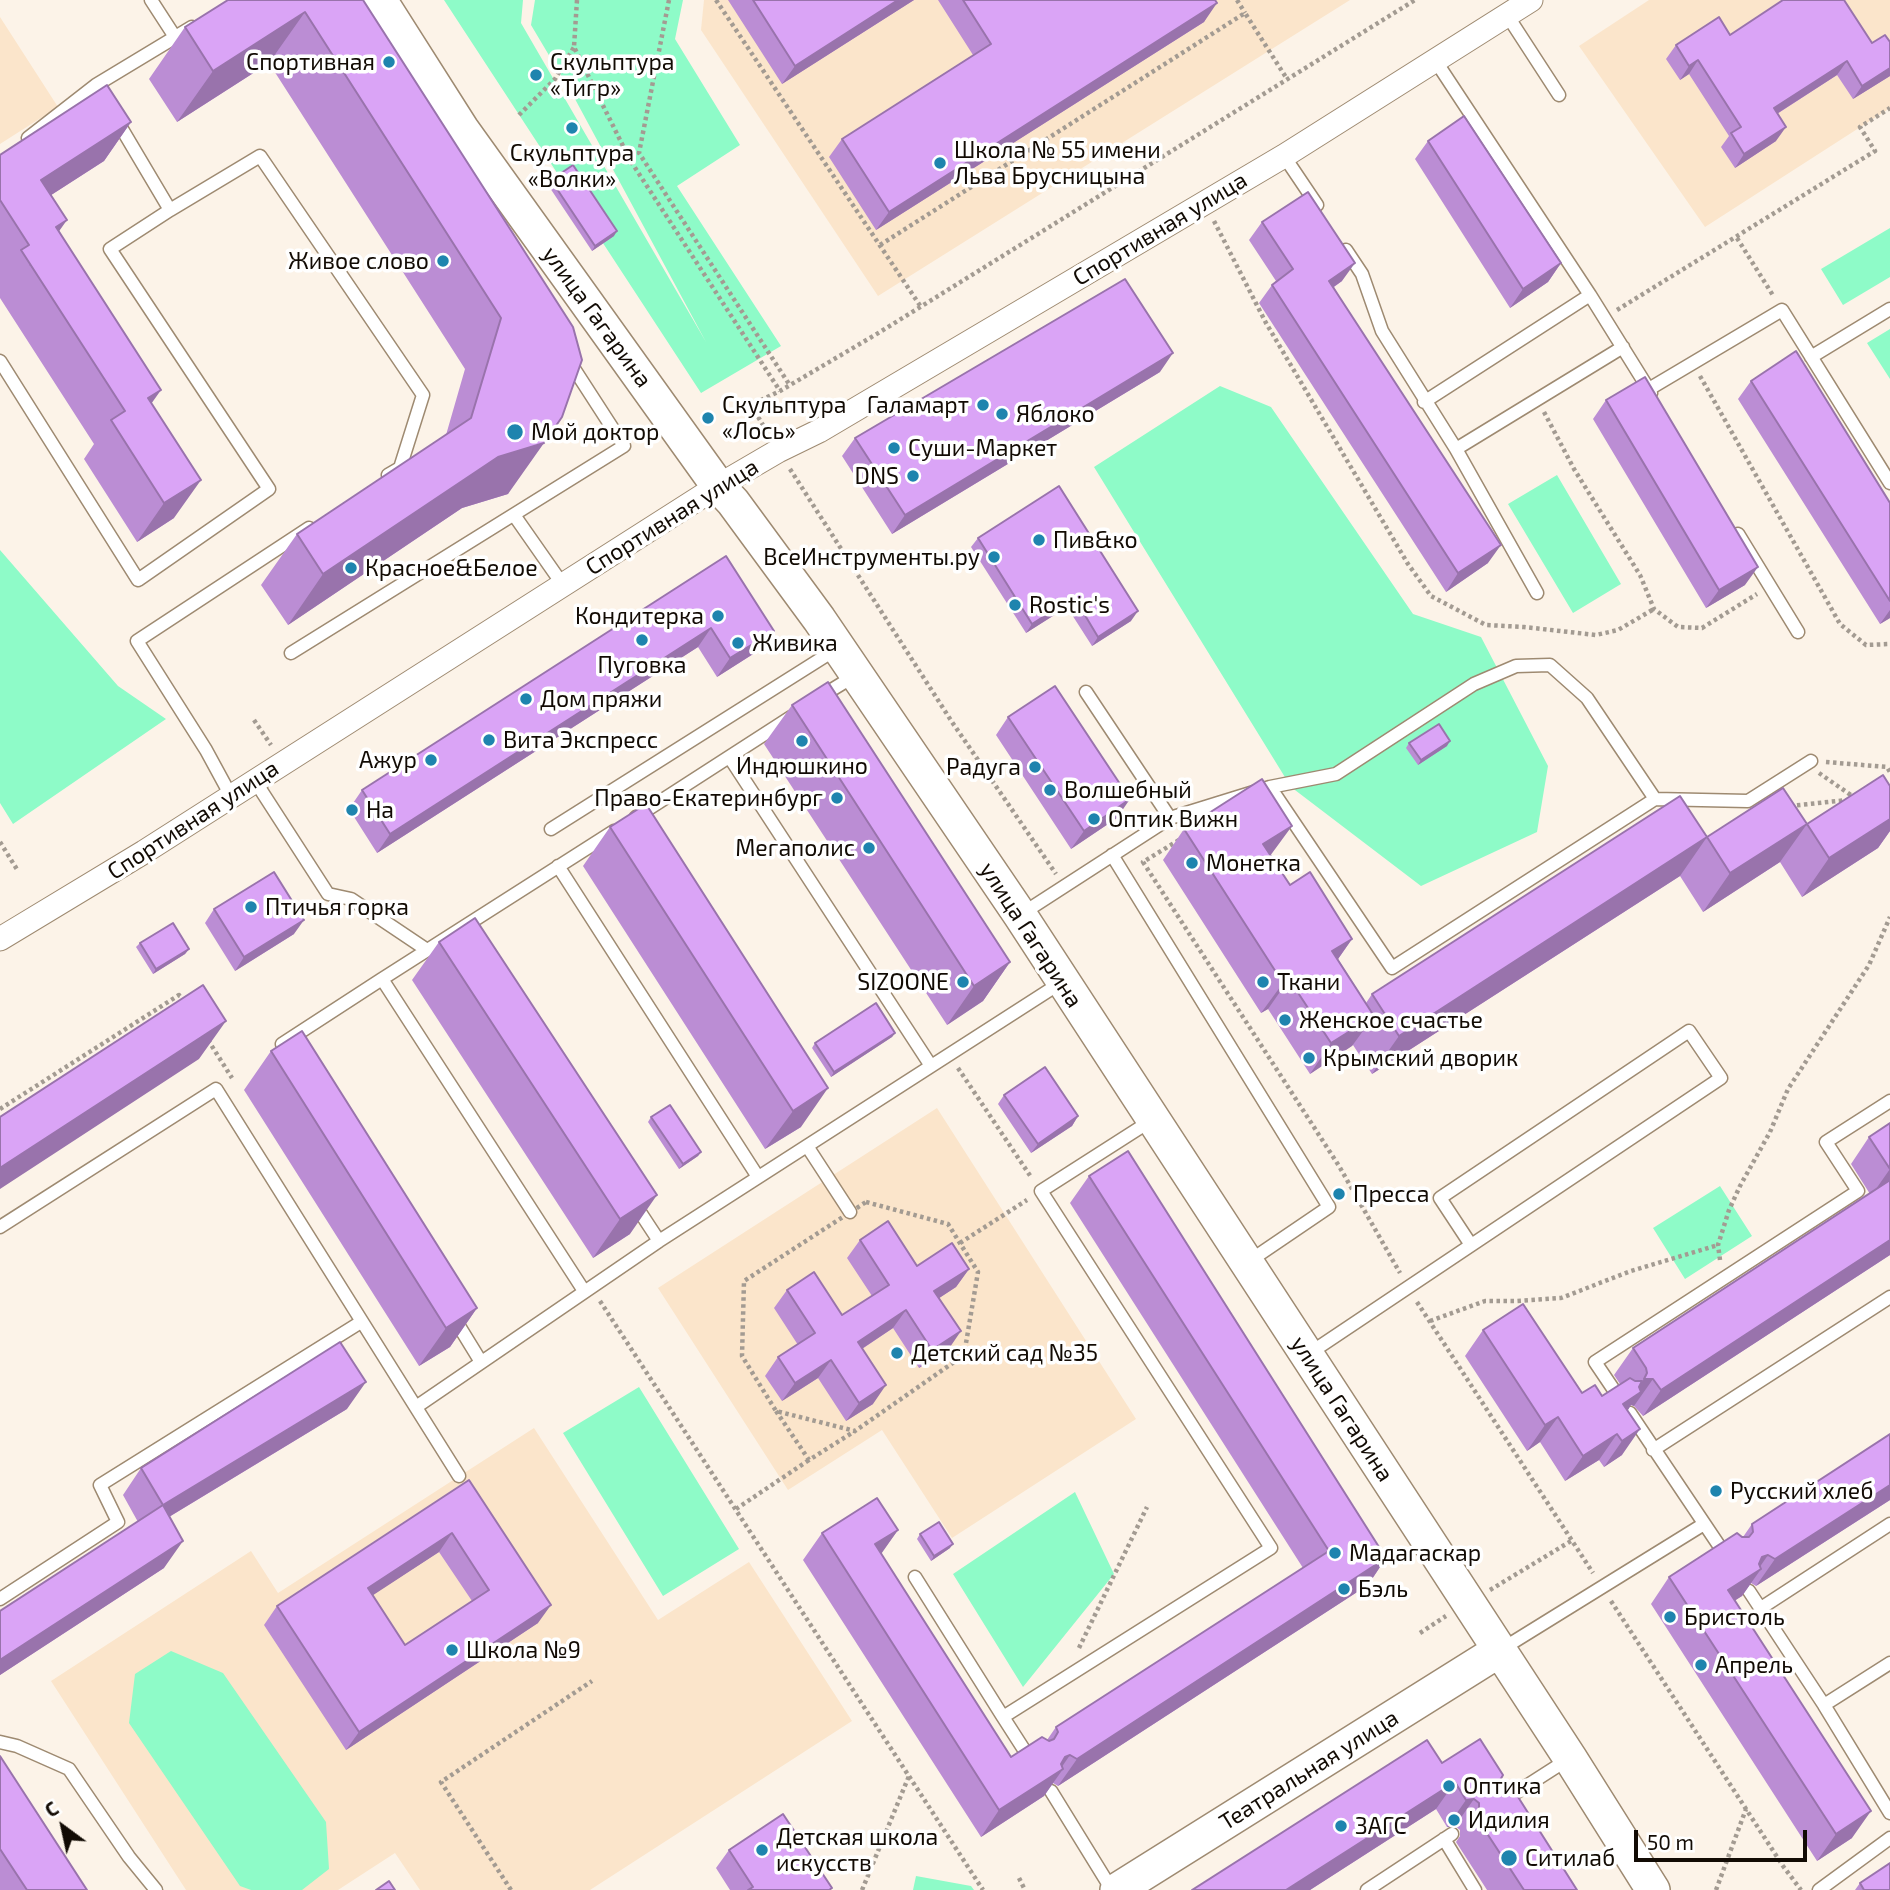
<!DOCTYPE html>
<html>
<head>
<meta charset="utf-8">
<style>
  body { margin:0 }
  #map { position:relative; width:1890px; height:1890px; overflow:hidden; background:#fcf3e8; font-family:"Exo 2",sans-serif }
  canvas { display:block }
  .north { position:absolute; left:28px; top:1792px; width:70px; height:70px; -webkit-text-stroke:5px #fff; paint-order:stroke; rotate:327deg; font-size:19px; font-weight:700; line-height:28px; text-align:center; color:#120b04 }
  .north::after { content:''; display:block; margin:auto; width:24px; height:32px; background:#120b04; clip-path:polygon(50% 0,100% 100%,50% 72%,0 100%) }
  .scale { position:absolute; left:1634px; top:1830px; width:173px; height:32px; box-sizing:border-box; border:4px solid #120b04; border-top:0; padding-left:9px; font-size:21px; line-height:24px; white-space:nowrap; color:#120b04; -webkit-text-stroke:5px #fff; paint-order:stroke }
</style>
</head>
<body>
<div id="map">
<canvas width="1890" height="1890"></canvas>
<div class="north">С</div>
<div class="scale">50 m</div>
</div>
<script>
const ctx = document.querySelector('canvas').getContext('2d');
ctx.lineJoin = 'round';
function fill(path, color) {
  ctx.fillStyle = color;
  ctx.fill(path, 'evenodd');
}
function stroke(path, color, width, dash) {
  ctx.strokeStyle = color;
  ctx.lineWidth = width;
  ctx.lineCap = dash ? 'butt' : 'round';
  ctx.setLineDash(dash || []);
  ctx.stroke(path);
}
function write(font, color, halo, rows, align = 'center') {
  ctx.font = font + ' "Exo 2",sans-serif';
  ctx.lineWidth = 7;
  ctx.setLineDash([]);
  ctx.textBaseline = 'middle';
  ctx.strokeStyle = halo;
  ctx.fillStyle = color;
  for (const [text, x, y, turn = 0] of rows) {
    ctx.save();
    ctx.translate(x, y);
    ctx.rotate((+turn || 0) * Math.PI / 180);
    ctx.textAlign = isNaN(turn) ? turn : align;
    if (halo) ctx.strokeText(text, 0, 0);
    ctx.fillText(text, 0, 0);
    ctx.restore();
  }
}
const built = new Path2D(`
  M704,0H1350L878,296L701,30Z
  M1649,0H1890V108L1705,227L1579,46Z
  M0,17L58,107L0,144Z
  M937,1108L1136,1419L952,1538L882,1430L788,1490L658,1288Z
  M534,1428L658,1620L749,1562L852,1721L590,1890H420L395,1853L338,1890H186L51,1681L251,1551L278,1593Z`);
const green = new Path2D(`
  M444,0H523L521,23L706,342L575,99L531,25L535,0H683L675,39L740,145L677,186L781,346L701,393Z
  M1890,228V277L1843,305L1821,269Z
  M1890,329V379L1867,343Z
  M1220,386L1271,407L1413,614L1481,637L1548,766L1537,832L1421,886L1291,787L1094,467Z
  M1557,475L1621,584L1573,613L1508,504Z
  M0,550L118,686L166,719L13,824L0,803Z
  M1720,1186L1752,1236L1685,1279L1653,1228Z
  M639,1387L739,1549L663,1596L563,1433Z
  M1075,1492L1114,1574L1023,1687L953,1574Z
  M171,1651L223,1673L326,1822L329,1869L302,1890H251L240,1886L129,1723L135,1674Z
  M916,1876L971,1886L974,1890H913Z`);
const path = new Path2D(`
  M577,0L574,47L630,160L780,391
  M669,0L639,153L789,384
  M716,0L921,307
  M1237,0L1245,13
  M519,115L555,79L574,47
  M1214,221L1266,323L1408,564L1431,596L1486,625L1524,627L1596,635L1618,630L1654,609
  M1737,238L1774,297
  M880,245L1245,13L1287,79
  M1617,310L1875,151L1860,127L1890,108
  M1700,376L1840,624L1866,645L1890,644
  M1544,412L1574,469L1640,575L1654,609L1678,627L1702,628L1757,594
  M767,432L751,405L780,391L880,332L1415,0
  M790,469L952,722L1056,874
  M254,720L271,745
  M1826,762L1887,767L1890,772
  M1819,773L1855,798
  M1790,806L1847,800
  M1179,840L1143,862L1339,1166L1400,1273
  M0,842L18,871
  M208,1040L232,1078
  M958,1068L1031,1177
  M0,1109L179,995L184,1003
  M866,1202L948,1224L978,1272L964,1355L855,1431L776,1411L742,1356L744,1281Z
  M960,1243L1027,1200
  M1720,1260L1718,1245L1729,1210L1740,1186L1770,1132L1788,1089L1869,965L1890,917
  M600,1301L983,1890
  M1417,1302L1593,1573
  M1430,1321L1485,1301H1517L1561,1298L1631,1271L1718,1245
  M776,1411L809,1460L855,1431
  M736,1509L809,1460
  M1490,1590L1571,1541
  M1611,1601L1783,1866L1801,1890
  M1420,1633L1446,1616
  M1079,1648L1147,1507
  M1019,1878L1025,1890
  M511,1890L441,1782L592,1681
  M862,1890L909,1776
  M1716,1890L1746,1809`);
const lane = new Path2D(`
  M151,0L175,37
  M1507,15L1559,95
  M1435,60L1590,295L1651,393
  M116,119L170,210L260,156L423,395L400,468L388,475
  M28,138L96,85L192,27
  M1284,156L1317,205
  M1346,250L1362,274L1382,331L1456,449L1537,593
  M1811,357L1890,309
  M0,361L138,580L269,489L110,249L170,210
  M1649,389L1782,310L1890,483
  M1424,402L1590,295
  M1456,449L1623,347
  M514,515L563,585
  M1738,534L1798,632
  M291,653L624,446L569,361
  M1086,692L1170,818
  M820,697L856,675
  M730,758L931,1066
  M255,781L328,894L351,899L427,950
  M1270,787L1392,968L1655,799
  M231,796L206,750L137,641L309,528
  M636,817L791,717
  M551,829L838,648
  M1112,855L1329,1207L1248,1262
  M558,866L758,1177
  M1020,915L1170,818L1270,787L1336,774L1474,684L1516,666L1550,665L1587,698L1655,799L1748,801L1811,761
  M289,1056L282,1044L382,979
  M807,1146L850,1212
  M634,1203L659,1241
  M0,1227L216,1089L459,1476
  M584,1291L382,979L614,831
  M454,1318L481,1362
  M1307,1355L1721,1078L1689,1031L1440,1198L1471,1245
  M1620,1399L1595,1362L1858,1191L1826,1142L1890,1101
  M416,1407L659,1241L1062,982
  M1630,1413L1726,1556
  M1653,1450L1890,1297
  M915,1577L1003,1717L1271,1548L1041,1191L1152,1120
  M1749,1591L1824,1705L1890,1813
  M0,1599L118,1522L100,1485L361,1322
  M1761,1608L1890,1524
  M1502,1649L1704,1524
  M1824,1705L1890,1663
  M1003,1717L1030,1759
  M0,1742L17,1746L69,1769L129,1857L156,1890
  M1051,1791L1112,1890
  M1503,1801L1570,1758
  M1444,1839L1475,1890
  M1367,1890L1452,1834
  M1819,1890L1890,1838`);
const street = new Path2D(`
  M0,939L144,852L718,486L778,451L819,431L1284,156L1531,0`);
const secondary = new Path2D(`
  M380,0L462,129L718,486L733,502L819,619L1020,915L1570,1758L1653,1890
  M1117,1890L1500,1650`);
const wall = new Path2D(`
  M363,0L573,327L508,494L462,508L288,625L261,585L297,534L446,435L465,369L269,63L177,122L149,79L185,27Z
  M728,0H914L782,84Z
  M938,0H1215L1204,22L876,230L829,157L842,139L973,55Z
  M1783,0L1890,76L1853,99L1837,75L1777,114L1776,141L1735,168L1721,147L1729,136L1689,74L1680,80L1666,59L1676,45L1730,35Z
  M131,122L104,161L51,195L59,232L151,403L174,518L137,542L84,459L94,444L0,298V155Z
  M1428,141L1561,263L1548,282L1510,308L1415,159Z
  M551,180L614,236L592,251L548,185Z
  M1262,222L1342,281L1334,287L1488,563L1446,592L1259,303L1272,285L1276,281L1249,240Z
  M1160,372L892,534L842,456L855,438Z
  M1751,381L1890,503V618L1880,624L1738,399Z
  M1606,400L1745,585L1706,608L1593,419Z
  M978,538L1131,621L1092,646L1067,607L1026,633L971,547Z
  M726,556L761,649L717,677L698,647L377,853L349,809L362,790Z
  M792,705L1010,962L983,1001L947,1025L764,744Z
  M1008,717L1117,818L1071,849L996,735Z
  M1409,743L1447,746L1418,765L1406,748Z
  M1890,786V831L1878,848L1802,897L1780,862L1703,912L1680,876L1372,1074L1353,1045L1310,1074L1268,1009L1261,1013L1163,860L1184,829L1271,856L1290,885L1352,939L1338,959L1366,1003L1372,994L1707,837L1807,824Z
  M646,804L801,1127L765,1149L583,866L610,827Z
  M214,909L294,934L235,971L205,923Z
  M439,942L630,1234L593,1258L412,980Z
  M140,943L189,949L185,954L153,974L136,947Z
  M895,1033L892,1037L831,1077L812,1048L815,1043Z
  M271,1051L477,1308L450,1347L419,1366L244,1090Z
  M1004,1095L1078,1116L1072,1126L1031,1153L998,1104Z
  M651,1117L701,1152L698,1156L679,1169L648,1122Z
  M1890,1123V1255L1643,1416L1634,1406L1631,1405L1627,1411L1622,1455L1604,1467L1599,1460L1565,1481L1540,1442L1527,1451L1465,1356L1483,1330L1582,1393L1602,1396L1620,1384L1614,1375L1633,1348L1870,1194L1851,1164L1869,1137Z
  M1089,1176L1386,1558L1368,1585L1058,1786L1053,1783L1044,1796L981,1837L803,1560L822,1533L898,1530L881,1553L1011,1757L1047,1740L1056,1727L1303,1568L1070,1203Z
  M860,1240L917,1266L969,1269L956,1287L939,1298L948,1350L919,1368L893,1328L862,1349L873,1404L846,1421L818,1378L782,1401L765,1376L778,1357L798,1345L774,1308L787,1290L842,1315L872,1296L847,1258Z
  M347,1409L169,1517L164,1568L0,1675V1611L138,1522L123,1495L141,1468Z
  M1890,1434V1500L1756,1586L1751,1583L1742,1596L1735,1600L1852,1838L1817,1861L1651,1604L1669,1577L1743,1537L1752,1524Z
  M469,1480L538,1623L346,1750L264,1625L277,1606ZM439,1552L472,1601L405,1645L372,1595Z
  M920,1534L950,1548L931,1561L917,1539Z
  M0,1756L87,1890H0Z
  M1442,1763L1499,1782L1501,1787L1577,1890H1487L1456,1842L1460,1836V1830L1455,1826L1447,1827L1436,1809L1310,1890H1192Z
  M729,1850L830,1890H730L716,1868Z
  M1860,1883L1890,1890H1855Z`);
const shadedWall = new Path2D(`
  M898,0H914L782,84L795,66Z
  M1217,3L1204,22L876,230L889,212Z
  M305,12L269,63L177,122L213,71Z
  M1698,60L1689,74L1680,80L1689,66Z
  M1847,61L1837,75L1764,122L1774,108Z
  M1890,68V76L1853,99L1862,86Z
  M131,122L104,161L14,219L41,180Z
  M1786,127L1776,141L1735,168L1744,154Z
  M67,220L40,258L29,266L56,227Z
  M617,231L614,236L592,251L595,246Z
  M1355,263L1342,281L1316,299L1329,281Z
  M1561,263L1548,282L1510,308L1523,289Z
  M1173,353L1160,372L892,534L905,515Z
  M161,390L134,428L148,398Z
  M544,443L508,494L462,508L288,625L323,574L498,457Z
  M201,480L174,518L137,542L164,503Z
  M1501,545L1488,563L1446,592L1458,573Z
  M1758,567L1745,585L1706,608L1719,590Z
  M1074,597L1067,607L1026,633L1032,624Z
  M1890,610V618L1880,624Z
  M1138,611L1131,621L1092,646L1098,637Z
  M711,628L698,647L377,853L390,834Z
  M774,631L761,649L717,677L730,658Z
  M1450,741L1447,746L1418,765L1421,760Z
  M1130,799L1117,818L1071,849L1084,831Z
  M1890,819V831L1878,848L1802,897L1829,858Z
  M1807,824L1780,862L1703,912L1730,873Z
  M1292,826L1270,856L1263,844Z
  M1707,837L1680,876L1372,1074L1399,1036Z
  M304,920L294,934L235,971L244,957Z
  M1352,939L1331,969L1332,951Z
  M189,949L185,954L153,974L156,969Z
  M1010,962L983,1001L947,1025L974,986Z
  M1289,979L1268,1009L1261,1013L1283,983Z
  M1374,1016L1352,1046L1310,1074L1331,1043Z
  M226,1021L199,1059L0,1189V1168Z
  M895,1033L892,1037L831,1077L834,1072Z
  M828,1088L801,1127L765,1149L793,1111Z
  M1078,1116L1072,1126L1031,1153L1038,1144Z
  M701,1152L698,1156L679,1169L683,1164Z
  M1890,1169V1184L1871,1196Z
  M657,1195L630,1234L593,1258L620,1219Z
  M1890,1240V1255L1643,1416L1661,1390Z
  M969,1269L956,1287L921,1310L934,1291Z
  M477,1308L450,1347L419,1366L446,1328Z
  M906,1310L893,1328L845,1360L858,1342Z
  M961,1331L948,1350L919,1368L932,1350Z
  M831,1360L818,1378L782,1401L795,1383Z
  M1644,1379H1653L1634,1406L1631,1405L1623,1418V1404L1631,1398Z
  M366,1382L347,1409L144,1532L163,1505Z
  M886,1385L873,1404L846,1421L859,1403Z
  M1558,1417L1540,1442L1527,1451L1545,1425Z
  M1640,1429L1622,1455L1604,1467L1622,1441Z
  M1617,1434L1599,1460L1565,1481L1583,1456Z
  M1890,1485V1500L1756,1586L1775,1559Z
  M898,1530L879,1557L875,1544Z
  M452,1533L439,1552L355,1607L368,1588Z
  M183,1541L164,1568L0,1675V1660Z
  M953,1544L950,1548L931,1561L934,1556Z
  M1768,1555L1757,1571L1761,1569L1742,1596L1710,1617L1728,1590L1762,1557Z
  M1386,1558L1368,1585L1058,1786L1077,1759Z
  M551,1605L538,1623L346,1750L359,1732Z
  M1070,1755L1059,1771L1063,1769L1044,1796L981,1837L999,1810L1065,1757Z
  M1455,1782L1436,1809L1310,1890H1286Z
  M1474,1799L1455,1826L1447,1827L1466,1800Z
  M1871,1811L1852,1838L1817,1861L1836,1834Z`);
const building = new Path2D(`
  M228,0H363L573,327L582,360L562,417L544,443L498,457L323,574L297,534L471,418L501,318L305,12L213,71L185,27Z
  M753,0H898L795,66Z
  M963,0H1215L1217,3L889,212L842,139L991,44Z
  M1783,0H1844L1872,43L1885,35L1890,42V68L1862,86L1847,61L1774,108L1786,127L1744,154L1731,133L1741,127L1698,60L1689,66L1676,45L1719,17L1730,35Z
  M107,85L131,122L41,180L67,220L56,227L161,390L148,398L201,480L164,503L111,420L125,411L21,250L29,245L0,200V155Z
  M1464,116L1561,263L1523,289L1428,141Z
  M573,165L617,231L595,246L551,180Z
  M1308,192L1355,263L1329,281L1501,545L1458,573L1272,285L1293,269L1262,222Z
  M1125,279L1173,353L905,515L855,438Z
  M1796,351L1890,503V601L1751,381Z
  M1645,377L1758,567L1719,590L1606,400Z
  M1059,486L1138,611L1098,637L1074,597L1032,624L978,538Z
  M726,556L774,631L730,658L711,628L390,834L362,790Z
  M828,682L1010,962L974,986L792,705Z
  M1055,686L1130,799L1084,831L1008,717Z
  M1439,724L1450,741L1421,760L1409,743Z
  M1883,775L1890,786V819L1829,858L1807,824Z
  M1262,779L1292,826L1263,844L1290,885L1310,872L1352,939L1332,951L1374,1016L1331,1043L1289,979L1283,983L1184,829Z
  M1783,788L1807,824L1730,873L1707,837Z
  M1680,796L1707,837L1399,1036L1372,994Z
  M646,804L828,1088L793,1111L610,827Z
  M274,872L304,920L244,957L214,909Z
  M475,918L657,1195L620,1219L439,942Z
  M173,923L189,949L156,969L140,943Z
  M203,985L226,1021L0,1168V1117Z
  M876,1003L895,1033L834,1072L815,1043Z
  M302,1031L477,1308L446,1328L271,1051Z
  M1045,1067L1078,1116L1038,1144L1004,1095Z
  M670,1105L701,1152L683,1164L651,1117Z
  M1890,1123V1169L1869,1137Z
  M1128,1151L1386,1558L1077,1759L1070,1755L1065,1757L1061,1764L1063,1769L999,1810L822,1533L877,1498L898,1530L875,1544L1011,1757L1042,1737L1049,1741L1054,1739L1058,1732L1056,1727L1329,1551L1089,1176Z
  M1890,1180V1240L1661,1390L1653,1379H1644L1647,1373L1646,1368L1633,1348Z
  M888,1221L917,1266L952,1243L969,1269L934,1291L961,1331L932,1350L906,1310L858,1342L886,1385L859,1403L831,1360L795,1383L778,1357L815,1333L787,1290L814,1272L842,1315L889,1285L860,1240Z
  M1523,1304L1582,1393L1595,1385L1602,1396L1630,1378L1635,1381H1642L1639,1387L1641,1392L1623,1404L1640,1429L1622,1441L1617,1434L1583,1456L1558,1417L1545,1425L1483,1330Z
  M340,1342L366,1382L163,1505L141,1468Z
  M1890,1434V1485L1775,1559L1768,1555L1762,1557L1759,1564L1761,1569L1728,1590L1871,1811L1836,1834L1669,1577L1737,1533L1742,1537H1749L1753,1532L1752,1524Z
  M469,1480L551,1605L359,1732L277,1606ZM452,1533L489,1590L405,1645L368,1588Z
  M163,1505L183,1541L0,1660V1611Z
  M939,1522L953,1544L934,1556L920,1534Z
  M1480,1739L1503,1775L1499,1782L1501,1787L1508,1791L1513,1789L1577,1890H1524L1475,1815L1479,1810V1803L1474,1799L1466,1800L1455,1782L1286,1890H1192L1427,1740L1442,1763Z
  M0,1756L87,1890H27L0,1849Z
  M783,1814L832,1888L829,1890H748L753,1887L729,1850Z
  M1890,1863V1890H1864L1860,1883Z
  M389,1881L395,1890H376Z`);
const markers = [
  [389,62,7,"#1e84ae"],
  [536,75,7,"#1e84ae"],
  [572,128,7,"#1e84ae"],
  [940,163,7,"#1e84ae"],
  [443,261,7,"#1e84ae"],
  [983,405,7,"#1e84ae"],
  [1002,414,7,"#1e84ae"],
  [708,418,7,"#1e84ae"],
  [515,432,9,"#1e84ae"],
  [894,448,7,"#1e84ae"],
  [913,476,7,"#1e84ae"],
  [1039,540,7,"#1e84ae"],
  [994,557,7,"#1e84ae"],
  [351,568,7,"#1e84ae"],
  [1015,605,7,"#1e84ae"],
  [718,616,7,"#1e84ae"],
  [642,640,7,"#1e84ae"],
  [738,643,7,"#1e84ae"],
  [526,699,7,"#1e84ae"],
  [489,740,7,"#1e84ae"],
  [802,741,7,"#1e84ae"],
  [431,760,7,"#1e84ae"],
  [1035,767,7,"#1e84ae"],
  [1050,790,7,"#1e84ae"],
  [837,798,7,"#1e84ae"],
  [352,810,7,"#1e84ae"],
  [1094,819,7,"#1e84ae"],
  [869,848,7,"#1e84ae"],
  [1192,863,7,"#1e84ae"],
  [251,907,7,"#1e84ae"],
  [963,982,7,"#1e84ae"],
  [1263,982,7,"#1e84ae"],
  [1285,1020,7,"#1e84ae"],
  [1309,1058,7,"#1e84ae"],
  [1339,1194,7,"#1e84ae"],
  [897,1353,7,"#1e84ae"],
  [1716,1491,7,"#1e84ae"],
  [1335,1553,7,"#1e84ae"],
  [1344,1589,7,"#1e84ae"],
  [1670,1617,7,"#1e84ae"],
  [452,1650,7,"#1e84ae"],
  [1701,1665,7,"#1e84ae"],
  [1449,1786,7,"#1e84ae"],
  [1454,1820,7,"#1e84ae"],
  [1341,1826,7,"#1e84ae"],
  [762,1850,7,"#1e84ae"],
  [1509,1858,9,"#1e84ae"]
];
const poiNames = [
  ["Спортивная",375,62,"right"],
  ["Скульптура",550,62],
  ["«Тигр»",550,88],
  ["Школа № 55 имени",954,150],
  ["Льва Брусницына",954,176],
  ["Скульптура",572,153,"center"],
  ["«Волки»",572,179,"center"],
  ["Живое слово",429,261,"right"],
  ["Скульптура",722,405],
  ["«Лось»",722,431],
  ["Галамарт",969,405,"right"],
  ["Яблоко",1016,414],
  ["Мой доктор",531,432],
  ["Суши-Маркет",908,448],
  ["DNS",899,476,"right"],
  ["Пив&ко",1053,540],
  ["ВсеИнструменты.ру",980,557,"right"],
  ["Красное&Белое",365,568],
  ["Rostic's",1029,605],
  ["Кондитерка",704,616,"right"],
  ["Живика",752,643],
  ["Пуговка",642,665,"center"],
  ["Дом пряжи",540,699],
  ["Вита Экспресс",503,740],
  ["Ажур",417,760,"right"],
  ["Индюшкино",802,766,"center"],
  ["Радуга",1021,767,"right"],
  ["Волшебный",1064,790],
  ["Право-Екатеринбург",823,798,"right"],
  ["На",366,810],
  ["Оптик Вижн",1108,819],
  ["Мегаполис",855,848,"right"],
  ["Монетка",1206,863],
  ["Птичья горка",265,907],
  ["SIZOONE",949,982,"right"],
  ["Ткани",1277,982],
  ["Женское счастье",1299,1020],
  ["Крымский дворик",1323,1058],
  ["Пресса",1353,1194],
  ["Детский сад №35",911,1353],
  ["Русский хлеб",1730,1491],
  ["Мадагаскар",1349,1553],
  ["Бэль",1358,1589],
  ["Бристоль",1684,1617],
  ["Школа №9",466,1650],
  ["Апрель",1715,1665],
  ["Оптика",1463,1786],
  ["Идилия",1468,1820],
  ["ЗАГС",1355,1826],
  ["Детская школа",776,1837],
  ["искусств",776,1863],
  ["Ситилаб",1525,1858]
];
const streetNames = [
  ["Спортивная улица",1160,229,-31],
  ["улица Гагарина",597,317,54],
  ["Спортивная улица",672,517,-32],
  ["Спортивная улица",193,820,-33],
  ["улица Гагарина",1031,935,57],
  ["улица Гагарина",1342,1409,57],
  ["Театральная улица",1309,1770,-32]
];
fill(built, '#fbe5cb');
fill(green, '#8efbc8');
stroke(lane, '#9e8a71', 15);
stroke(street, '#9e8a71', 25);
stroke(secondary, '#9e8a71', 36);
stroke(path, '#a39b92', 4.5, [3.5, 3.5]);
stroke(lane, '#fff', 12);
stroke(street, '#fff', 23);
stroke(secondary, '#fff', 33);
fill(wall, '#bb8dd4');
fill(shadedWall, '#9973ac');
fill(building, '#daa4f6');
stroke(building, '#9973ac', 2);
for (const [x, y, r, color] of markers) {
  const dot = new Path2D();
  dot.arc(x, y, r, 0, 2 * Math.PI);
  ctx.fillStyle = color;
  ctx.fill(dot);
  stroke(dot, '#fff', 2.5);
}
write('23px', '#120b04', '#fff', poiNames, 'left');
write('23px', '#120b04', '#fff', streetNames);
</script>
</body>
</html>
